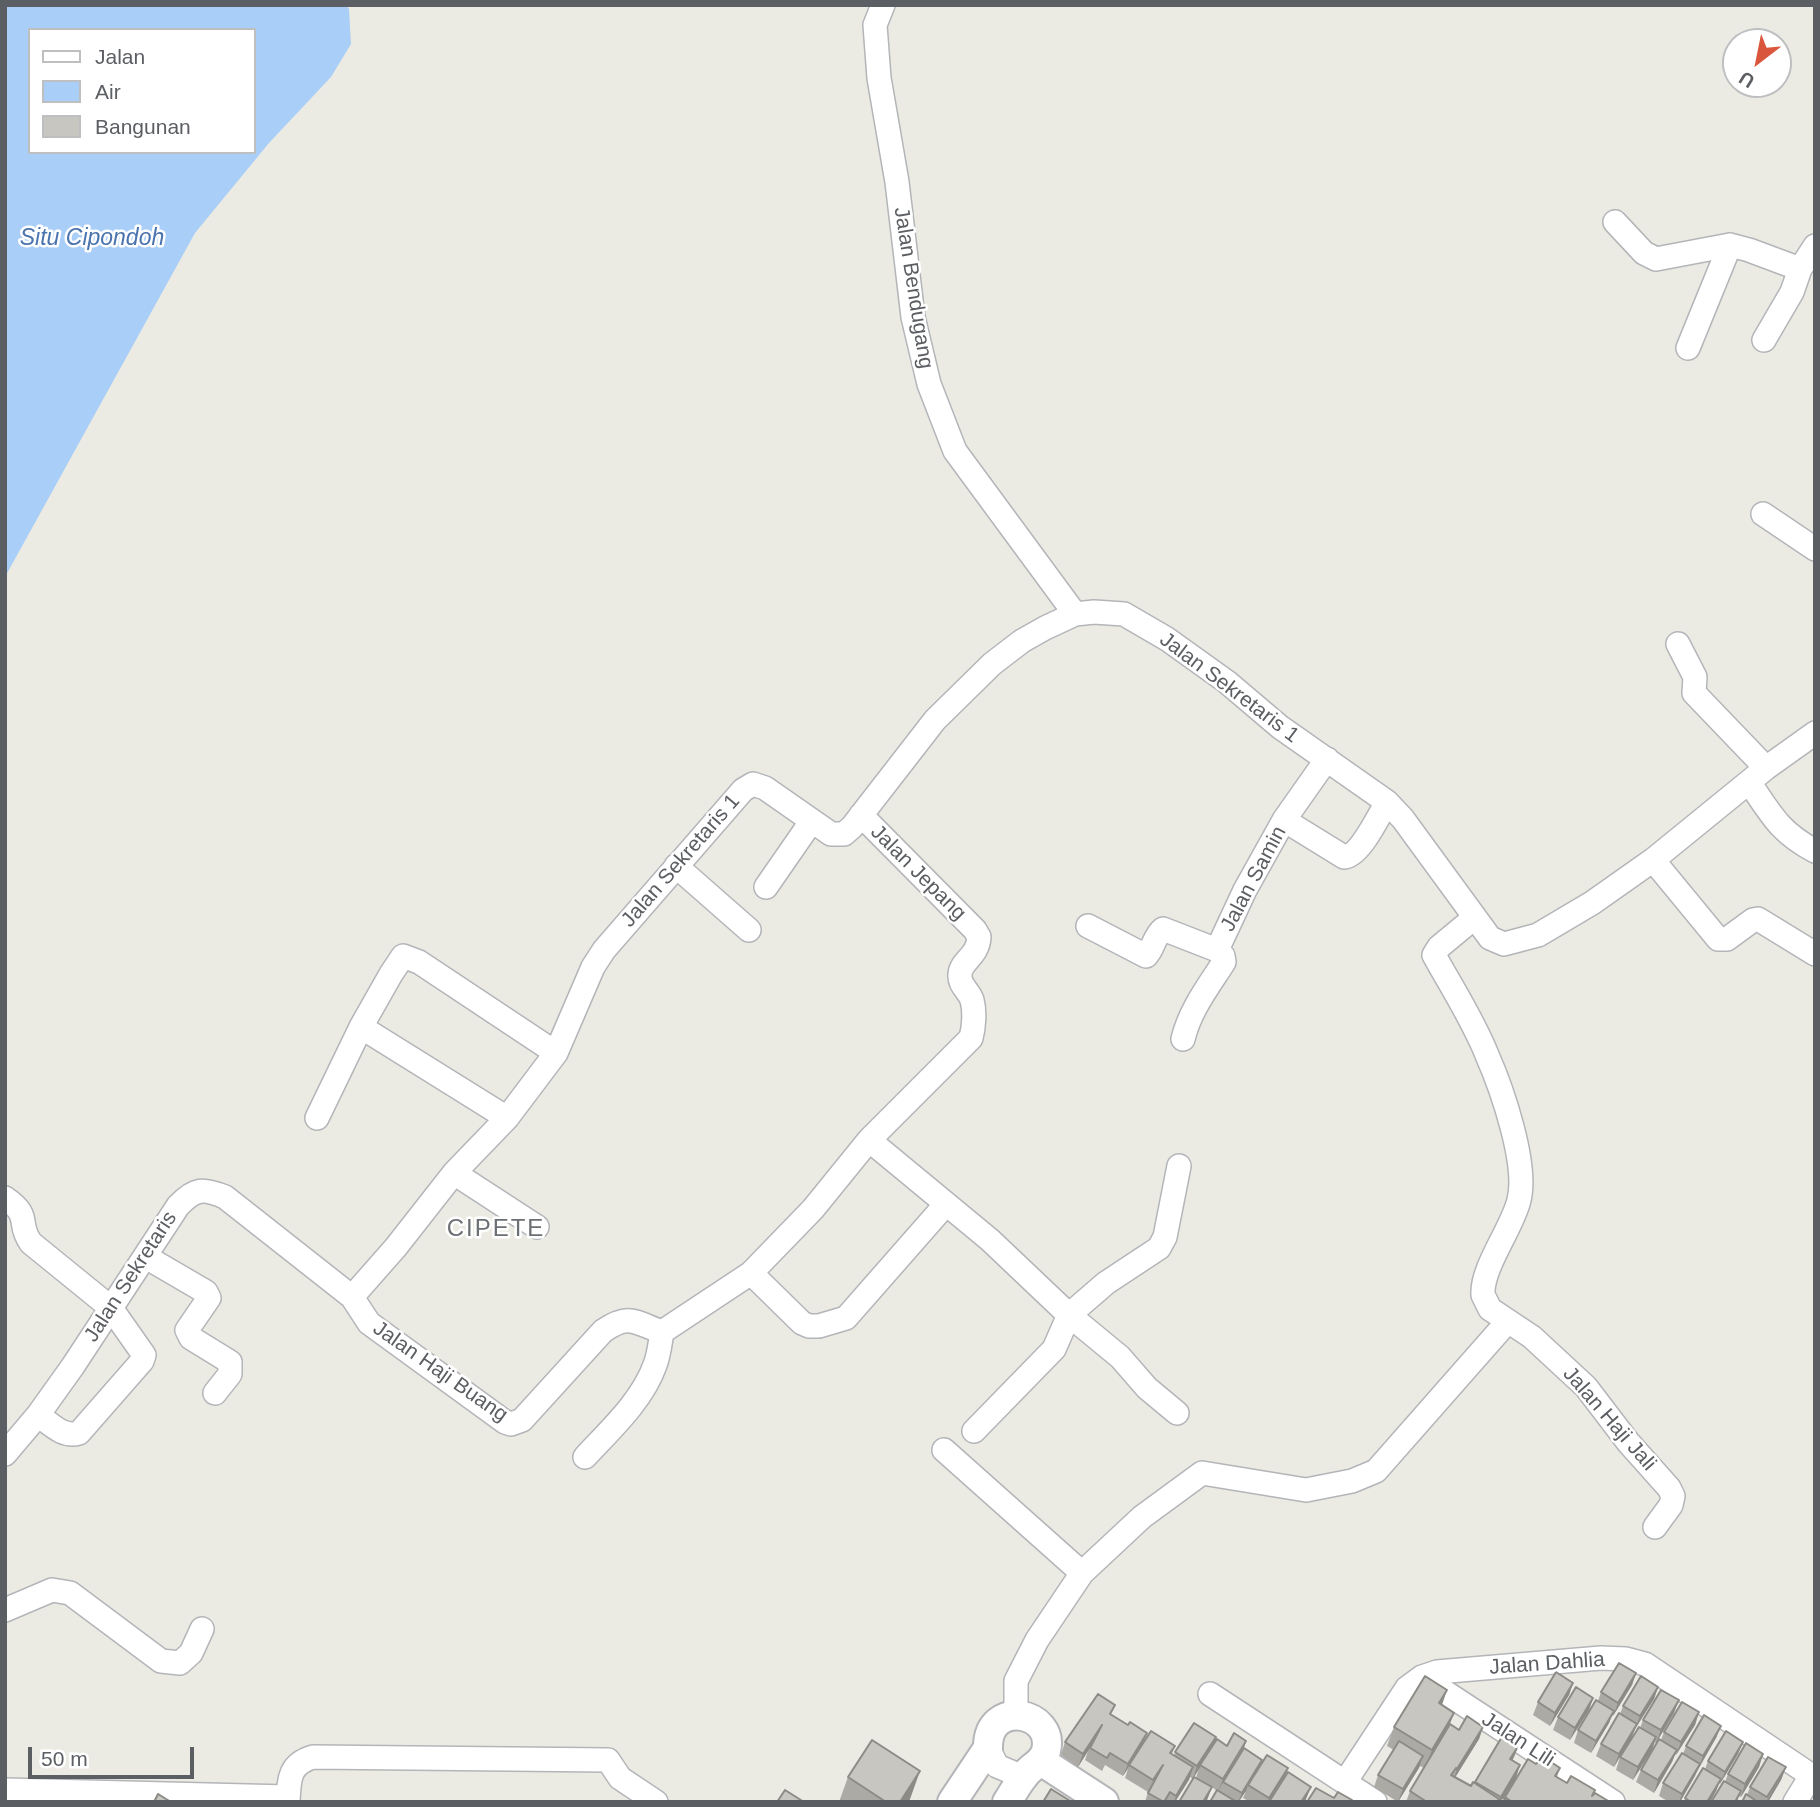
<!DOCTYPE html>
<html>
<head>
<meta charset="utf-8">
<style>
  body { margin:0 }
  #map { position:relative; width:1820px; height:1807px; overflow:hidden; background:#ecebe3; font-family:Arial,sans-serif }
  canvas { display:block }
  .frame { position:absolute; inset:0; border:7px solid #5b5e62; pointer-events:none }
  .legend { position:absolute; left:28px; top:28px; width:228px; height:126px; box-sizing:border-box; background:#fff; border:2px solid #bdbfc0; margin:0; padding:9px 12px; list-style:none; font-size:21px; color:#5b5e62 }
  .legend li { display:flex; align-items:center; gap:14px; height:35px }
  .legend b { width:35px; border:2px solid #bdbfc0 }
  .north { position:absolute; left:1722px; top:28px; width:70px; height:70px; box-sizing:border-box; background:#fff; border:2px solid #bdbfc0; border-radius:50%; rotate:212deg; font-size:19px; font-weight:700; line-height:28px; text-align:center; color:#5b5e62 }
  .north::after { content:''; display:block; margin:auto; width:24px; height:32px; background:#d9563d; clip-path:polygon(50% 0,100% 100%,50% 72%,0 100%) }
  .scale { position:absolute; left:28px; top:1747px; width:166px; height:32px; box-sizing:border-box; border:4px solid #5b5e62; border-top:0; padding-left:9px; font-size:21px; line-height:24px; white-space:nowrap; color:#5b5e62; -webkit-text-stroke:5px #fff; paint-order:stroke }
</style>
</head>
<body>
<div id="map">
<canvas width="1820" height="1807"></canvas>
<div class="frame"></div>
<ul class="legend">
<li><b style="height:9px;background:#fff"></b>Jalan</li>
<li><b style="height:19px;background:#a9cef7"></b>Air</li>
<li><b style="height:19px;background:#c8c6c0"></b>Bangunan</li>
</ul>
<div class="north">U</div>
<div class="scale">50 m</div>
</div>
<script>
const ctx = document.querySelector('canvas').getContext('2d');
ctx.lineJoin = 'round';
function fill(path, color) {
  ctx.fillStyle = color;
  ctx.fill(path, 'evenodd');
}
function stroke(path, color, width, dash) {
  ctx.strokeStyle = color;
  ctx.lineWidth = width;
  ctx.lineCap = dash ? 'butt' : 'round';
  ctx.setLineDash(dash || []);
  ctx.stroke(path);
}
function write(font, color, halo, rows, align = 'center') {
  ctx.font = font + ' Arial,sans-serif';
  ctx.lineWidth = 5;
  ctx.setLineDash([]);
  ctx.textBaseline = 'middle';
  ctx.strokeStyle = halo;
  ctx.fillStyle = color;
  for (const [text, x, y, turn = 0] of rows) {
    ctx.save();
    ctx.translate(x, y);
    ctx.rotate((+turn || 0) * Math.PI / 180);
    ctx.textAlign = isNaN(turn) ? turn : align;
    if (halo) ctx.strokeText(text, 0, 0);
    ctx.fillText(text, 0, 0);
    ctx.restore();
  }
}
const water = new Path2D(`
  M5,5H346L349,9L351,44L331,77L269,143L195,233L5,577ZM30,30H254V152H30Z`);
const minor = new Path2D(`
  M883,5L875,25L879,78L897,182L913,317L929,384L955,451L1075,614
  M1615,222L1644,253L1656,259L1730,245
  M1764,340L1792,292L1800,269L1815,246
  M1688,348L1730,245L1749,250L1800,269
  M1763,514L1815,549
  M1678,644L1695,677L1694,693L1766,768
  M1749,782C1771,814 1779,832 1815,851
  M1284,820L1344,857C1360,856 1378,817 1387,802
  M1653,860L1718,939H1727L1753,920L1758,919L1815,954
  M676,866L749,930
  M766,887L811,822
  M1474,918L1439,947L1434,955C1452,988 1473,1020 1487,1055C1502,1089 1528,1164 1519,1200C1513,1227 1481,1268 1483,1295L1490,1309L1532,1337L1586,1387L1628,1442L1669,1488L1673,1496L1671,1505L1655,1527
  M1088,926L1146,956C1154,948 1154,936 1163,929L1217,950
  M361,1027L507,1118
  M1183,1039C1190,1010 1208,987 1224,962L1223,956L1217,950L1245,890L1284,820L1327,759
  M317,1118L361,1027L391,974L403,956L419,962L556,1053
  M869,1140L990,1240L1069,1315L1120,1357L1147,1388L1177,1413
  M454,1173L537,1227
  M5,1198C33,1217 16,1223 31,1243L111,1308L144,1355L142,1361L79,1433C63,1438 51,1424 38,1415
  M146,1257L206,1292L209,1298L187,1330L191,1338L230,1362V1374L215,1393
  M751,1273L802,1323L809,1326H819L846,1318L946,1204
  M352,1297L396,1247L454,1173L507,1118L556,1053L593,967L604,950L743,790L753,784L765,788L831,834H844L852,827L935,720L992,664L1022,641L1045,628L1075,614L1094,612L1124,614L1167,639L1227,682L1280,727L1387,802L1403,819L1490,938L1504,944L1538,935L1592,903L1653,860L1766,768L1815,733
  M974,1431L1054,1349L1069,1315L1106,1283L1159,1248L1165,1237L1179,1166
  M944,1450L1082,1573L1037,1640L1016,1681V1715
  M5,1454L38,1415L73,1366L178,1206C195,1188 203,1188 225,1197L352,1297L369,1323L505,1422L511,1424L522,1420L603,1331C629,1313 634,1322 662,1332
  M585,1457C611,1429 642,1401 655,1365C659,1355 660,1343 662,1332L751,1273L813,1209L869,1140L971,1038C974,1027 975,1011 972,1000C969,991 959,985 960,975C960,961 978,957 979,937L975,930L861,815
  M1082,1573L1142,1517L1202,1473L1306,1490L1352,1481L1376,1471L1508,1321
  M5,1610L52,1590L70,1593L161,1661L180,1663L191,1653L202,1629
  M1422,1677L1613,1802
  M1210,1694L1375,1802
  M988,1748L997,1766L1016,1774L1027,1772
  M1345,1782L1407,1688L1422,1677L1437,1672L1601,1658L1626,1659L1645,1664L1815,1778
  M5,1790L288,1797
  M288,1802C289,1779 289,1764 313,1757L608,1760L620,1778L656,1802
  M1795,1802L1811,1776`);
const tertiary = new Path2D(`
  M1041,1761L1104,1802
  M952,1802L988,1748C987,1698 1056,1711 1046,1751C1042,1764 1032,1765 1025,1775C1018,1783 1013,1793 1007,1802`);
const wall = new Path2D(`
  M1636,1673L1632,1685L1613,1716L1612,1715L1609,1723L1591,1753L1574,1743L1578,1730L1598,1701L1601,1692Z
  M1573,1683L1569,1695L1550,1726L1533,1715L1538,1702Z
  M1658,1687L1654,1699L1635,1729L1614,1767L1596,1756L1601,1744L1620,1714L1623,1706Z
  M1593,1698L1589,1710L1570,1740L1553,1730L1558,1717Z
  M1442,1705L1450,1724L1459,1730L1483,1727L1479,1739L1455,1777L1471,1786L1475,1784L1503,1735L1514,1757L1512,1761L1516,1778L1503,1798L1504,1799L1528,1759L1536,1764L1560,1768L1557,1777L1567,1783L1595,1790L1594,1794L1610,1802H1406L1410,1791L1424,1768L1420,1766L1398,1802L1374,1787L1378,1775L1394,1750L1387,1746L1394,1727Z
  M1699,1712L1695,1725L1676,1755L1675,1754L1672,1762L1654,1793L1636,1782L1641,1770L1661,1740L1664,1732Z
  M1674,1713L1656,1743L1655,1742L1652,1750L1633,1780L1616,1770L1620,1757L1640,1728L1643,1720Z
  M1112,1715L1143,1743L1175,1746L1172,1754L1174,1756L1175,1752L1216,1737L1213,1745L1227,1746L1246,1741L1244,1748L1262,1760L1260,1766L1288,1768L1283,1780L1306,1799L1305,1802H1250L1243,1798L1246,1791L1239,1802H1210L1217,1791L1212,1787L1207,1800L1196,1778L1199,1768L1193,1779L1190,1777L1175,1802H1145L1148,1792L1125,1778L1128,1769L1123,1776L1105,1765L1102,1771L1085,1760L1088,1751L1078,1767L1061,1755L1065,1742Z
  M1721,1726L1716,1738L1680,1802H1669L1659,1796L1663,1783L1683,1754L1686,1746Z
  M1743,1742L1738,1754L1720,1784L1719,1783L1716,1791L1710,1802H1684L1685,1798L1705,1769L1708,1761Z
  M1763,1754L1759,1767L1741,1797L1739,1796L1737,1802H1711L1725,1782L1728,1774Z
  M1786,1767L1781,1780L1768,1802H1742L1747,1795L1750,1787Z
  M848,1777L909,1802H839Z`);
const shadedWall = new Path2D(`
  M1636,1673L1632,1685L1613,1716L1618,1703Z
  M1573,1683L1569,1695L1550,1726L1555,1713Z
  M1658,1687L1654,1699L1635,1729L1640,1716Z
  M1447,1690L1441,1708L1439,1703Z
  M1593,1698L1589,1710L1570,1740L1575,1728Z
  M1679,1700L1674,1713L1656,1743L1661,1730Z
  M1614,1711L1609,1723L1591,1753L1596,1741Z
  M1699,1712L1695,1725L1676,1755L1681,1742Z
  M1454,1713L1447,1732L1425,1769L1432,1750Z
  M1637,1724L1632,1737L1614,1767L1619,1754Z
  M1102,1725L1088,1751L1078,1767L1083,1754Z
  M1721,1726L1716,1738L1698,1769L1703,1756Z
  M1483,1727L1479,1739L1453,1781L1457,1769Z
  M1147,1733L1142,1745L1123,1776L1128,1764Z
  M1216,1737L1211,1749L1193,1779L1197,1766Z
  M1656,1737L1652,1750L1633,1780L1638,1767Z
  M1246,1741L1242,1754L1223,1782L1218,1791L1223,1779Z
  M1743,1742L1738,1754L1720,1784L1725,1772Z
  M1519,1745L1514,1757L1505,1772L1510,1759Z
  M1677,1750L1672,1762L1654,1793L1658,1780Z
  M1763,1754L1759,1767L1741,1797L1745,1784Z
  M1423,1756L1419,1768L1398,1802L1403,1789Z
  M1262,1760L1258,1772L1248,1785L1246,1791L1238,1802L1242,1793Z
  M1700,1764L1695,1776L1680,1802H1679L1682,1794Z
  M1520,1765L1516,1778L1501,1802H1499Z
  M1193,1767L1189,1780L1175,1802H1174L1176,1796Z
  M1786,1767L1781,1780L1768,1802H1766Z
  M1288,1768L1283,1781L1270,1802H1267Z
  M920,1771L909,1802H900Z
  M1721,1779L1716,1791L1710,1802H1707Z
  M1212,1787L1207,1800L1206,1802H1203Z
  M1311,1787L1306,1799L1305,1802H1301Z`);
const building = new Path2D(`
  M1619,1663L1636,1673L1618,1703L1601,1692Z
  M1556,1672L1573,1683L1555,1713L1538,1702Z
  M1425,1676L1447,1690L1439,1703L1454,1713L1432,1750L1394,1727Z
  M1641,1676L1658,1687L1640,1716L1623,1706Z
  M1576,1687L1593,1698L1575,1728L1558,1717Z
  M1661,1690L1679,1700L1661,1730L1643,1720Z
  M1098,1694L1115,1705L1110,1714L1128,1725L1130,1722L1147,1733L1128,1764L1110,1753L1107,1758L1090,1748L1102,1725L1083,1754L1065,1742Z
  M1596,1700L1614,1711L1596,1741L1578,1730Z
  M1682,1702L1699,1712L1681,1742L1664,1732Z
  M1619,1713L1637,1724L1619,1754L1601,1744Z
  M1704,1715L1721,1726L1703,1756L1686,1746Z
  M1467,1716L1483,1727L1457,1769L1456,1768L1451,1775L1471,1786L1473,1782L1499,1799L1497,1802H1427L1410,1791L1450,1724L1459,1730Z
  M1194,1723L1216,1737L1197,1766L1175,1752Z
  M1639,1727L1656,1737L1638,1767L1620,1757Z
  M1151,1731L1175,1746L1170,1753L1193,1767L1176,1796L1170,1792L1164,1802L1148,1793L1163,1765L1153,1780L1129,1765Z
  M1726,1731L1743,1742L1725,1772L1708,1761Z
  M1234,1733L1246,1741L1223,1779L1200,1765L1217,1739L1227,1746Z
  M1503,1735L1519,1745L1510,1759L1520,1765L1501,1797L1475,1782Z
  M1659,1739L1677,1750L1658,1780L1641,1770Z
  M872,1740L920,1771L900,1802H886L848,1777Z
  M1399,1741L1423,1756L1403,1789L1378,1775Z
  M1746,1743L1763,1754L1745,1784L1728,1774Z
  M1244,1748L1262,1760L1242,1793L1223,1782Z
  M1682,1753L1700,1764L1682,1794L1663,1783Z
  M1267,1755L1288,1768L1269,1798L1248,1785Z
  M1542,1756L1560,1768L1555,1776L1567,1783L1571,1776L1595,1790L1592,1796L1595,1793L1610,1802H1512L1505,1797L1528,1759L1536,1764Z
  M1768,1757L1786,1767L1767,1797L1750,1787Z
  M1703,1768L1721,1779L1707,1802H1691L1685,1798Z
  M1288,1772L1311,1787L1301,1802H1269Z
  M1194,1777L1212,1787L1203,1802H1179Z
  M1724,1781L1741,1791L1735,1802H1711Z
  M1316,1788L1334,1798L1338,1792L1352,1800L1351,1802H1307Z
  M1051,1789L1072,1802H1043Z
  M785,1790L804,1802H777Z
  M1217,1790L1235,1801L1234,1802H1210Z
  M158,1794L171,1802H154Z
  M1746,1794L1758,1802H1742Z
  M1502,1797L1508,1802H1499Z`);
const streetNames = [
  ["Jalan Bendugang",913,288,81],
  ["Jalan Sekretaris 1",1229,688,37],
  ["Jalan Sekretaris 1",681,861,-49],
  ["Jalan Jepang",918,873,45],
  ["Jalan Samin",1254,879,-62],
  ["Jalan Sekretaris",131,1277,-57],
  ["Jalan Haji Buang",440,1372,35],
  ["Jalan Haji Jali",1609,1419,49],
  ["Jalan Dahlia",1547,1664,-4],
  ["Jalan Lili",1518,1740,33]
];
const waterNames = [
  ["Situ Cipondoh",92,239]
];
const quarterNames = [
  ["CIPETE",496,1229]
];
fill(water, '#a9cef7');
stroke(minor, '#b3b5b9', 26);
stroke(tertiary, '#b3b5b9', 32);
stroke(minor, '#fff', 23);
stroke(tertiary, '#fff', 28);
fill(wall, '#acaaa5');
fill(shadedWall, '#8c8b86');
fill(building, '#c8c6c0');
stroke(building, '#8c8b86', 2);
write('21px', '#5b5e62', '#fff', streetNames);
write('italic 23px', '#4b74af', '#fff', waterNames);
ctx.letterSpacing = '2px';
write('24px', '#6c7074', '#fff', quarterNames);
ctx.letterSpacing = '0px';
</script>
</body>
</html>
